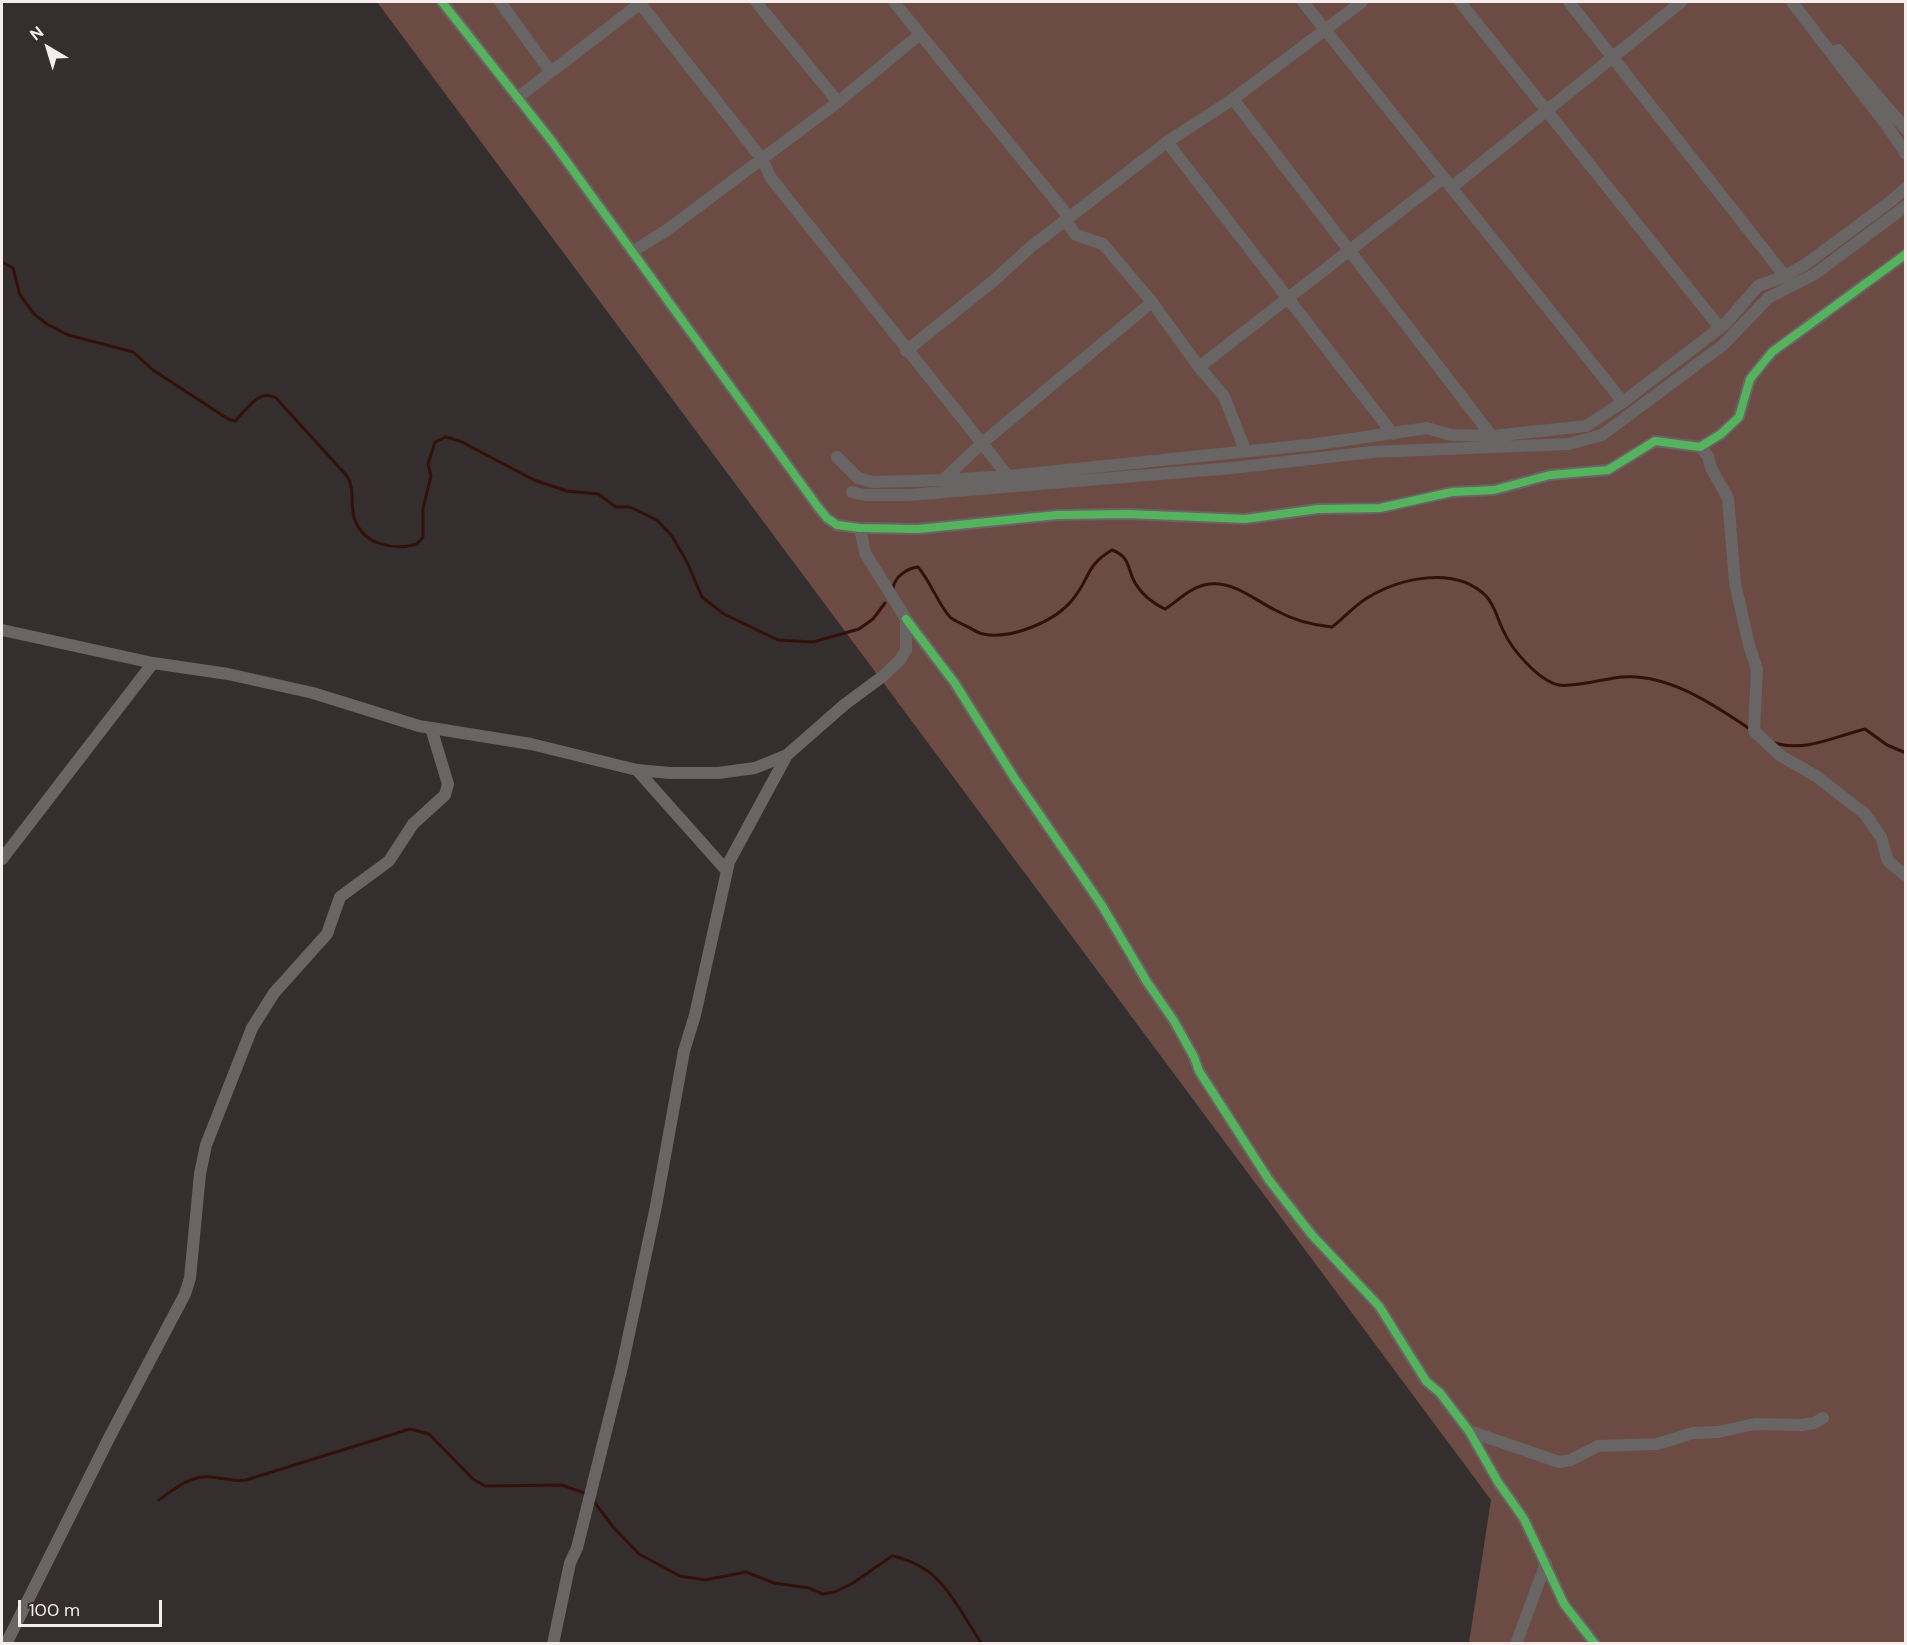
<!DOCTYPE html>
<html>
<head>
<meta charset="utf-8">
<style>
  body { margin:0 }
  #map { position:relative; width:1907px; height:1645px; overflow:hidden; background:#342f2e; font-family:"DM Sans",sans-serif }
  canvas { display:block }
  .frame { position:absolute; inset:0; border:3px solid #f4edec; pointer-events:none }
  .north { position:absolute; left:18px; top:18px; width:60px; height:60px; -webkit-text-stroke:4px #372d2b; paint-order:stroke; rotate:322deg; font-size:16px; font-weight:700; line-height:24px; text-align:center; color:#f4edec }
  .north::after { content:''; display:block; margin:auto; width:21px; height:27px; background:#f4edec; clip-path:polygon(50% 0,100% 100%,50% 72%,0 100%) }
  .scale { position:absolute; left:18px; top:1600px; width:144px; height:27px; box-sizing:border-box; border:3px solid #f4edec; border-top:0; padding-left:8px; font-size:18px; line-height:21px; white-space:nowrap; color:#f4edec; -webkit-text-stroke:4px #372d2b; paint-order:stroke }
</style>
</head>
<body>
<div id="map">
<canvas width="1907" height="1645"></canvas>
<div class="frame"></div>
<div class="north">N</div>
<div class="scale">100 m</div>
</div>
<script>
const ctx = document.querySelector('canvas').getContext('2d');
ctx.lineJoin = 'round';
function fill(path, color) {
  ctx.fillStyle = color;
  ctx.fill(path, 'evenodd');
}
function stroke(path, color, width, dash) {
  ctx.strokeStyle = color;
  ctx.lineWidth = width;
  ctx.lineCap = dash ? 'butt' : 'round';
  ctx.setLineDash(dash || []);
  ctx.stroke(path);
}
const green = new Path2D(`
  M377,2H1905V1643H1469L1491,1500Z`);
const stream = new Path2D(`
  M2,262L13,268L20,295L34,314L47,324L68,335L133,352L153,370L228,419L235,421C247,410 258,388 276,398L347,476C355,489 350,502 354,517C362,545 394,551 417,544L423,537V509L431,476L428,464L435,442L446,437L460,441L534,480L567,491L598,494L616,507H630L657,520L672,536L687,562L702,597L724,614L778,640L813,642L859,629L873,619L885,603
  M893,588C895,576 908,568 918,567C931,582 938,604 950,617C954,621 961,623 966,626C971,628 977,633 983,634C1011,640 1056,621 1073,599C1091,577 1085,566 1112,550C1128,556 1127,564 1133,579C1139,592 1152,603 1165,609C1178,601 1188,589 1204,585C1230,578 1253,599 1275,610C1293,620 1311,625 1332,627C1344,618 1354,606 1367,598C1400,578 1455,565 1486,596C1495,605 1498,621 1504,632C1512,650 1539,681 1559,685C1570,688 1608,678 1622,677C1668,673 1714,705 1750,729
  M1774,743C1807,752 1833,737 1865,729L1887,745L1906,753
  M159,1500C175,1488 191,1475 211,1477C224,1478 233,1482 246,1480L410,1429L429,1434L473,1479L485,1486L562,1485L587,1494
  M593,1500L613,1527L639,1554L680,1576L705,1580L746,1572L774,1583L809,1588L823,1594L835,1592L853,1583L892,1556C943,1566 955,1605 982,1644`);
const minor = new Path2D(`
  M442,2L551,140L818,507L827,518L837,525L860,528L918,529L1057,515L1128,514L1245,519L1318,509L1380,508L1452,492L1494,490L1550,475L1608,470L1655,441L1700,447L1721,434L1739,417L1750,379L1772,352L1906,254
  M500,2L550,71
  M639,2L762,159L771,178L1012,481
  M756,2L838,102
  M894,2L1069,217
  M1303,2L1623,402
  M1460,2L1720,328
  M1569,2L1788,280
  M1792,2L1888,127L1906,154
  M1838,50L1906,129
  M517,98L642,2
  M1233,99L1494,439
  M1167,142L1393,434
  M1452,187L1681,2
  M1065,220L1076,235L1103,244L1152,302L1199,367L1224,396L1245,450
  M632,252L667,230L838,102L919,35
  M906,351L992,282L1032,246L1167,142L1233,99L1362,2
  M1199,367L1443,178
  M1700,447L1708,456L1711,468L1728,498L1735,583L1749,645L1757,669L1754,731L1781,756L1816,776L1865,814L1881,837L1888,861L1906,876
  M837,457L858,478L873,482L943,480L1008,476L1317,444L1427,428L1451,435L1493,436L1586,426L1623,402L1725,324L1758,286L1785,276L1806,264L1891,201L1906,188
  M943,480L981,444L1152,302
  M852,492L865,495H909L1232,468L1372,452L1569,444L1602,435L1723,345L1768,298L1815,274L1906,206
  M906,619L954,682L1015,779L1101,904L1147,982L1174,1021L1194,1057L1199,1071L1269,1180L1312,1235L1379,1306L1426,1381L1440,1393L1469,1431L1498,1482L1524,1519L1564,1604L1595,1644
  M2,630L153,663L228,674L313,693L419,726L531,744L637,770L670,773H718L755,768L787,755
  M637,770L726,870
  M2,859L153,663
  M1469,1431L1559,1462L1571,1460L1598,1446L1657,1444L1693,1433L1718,1432L1755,1424L1802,1425L1814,1423L1823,1418
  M6,1644L109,1438L185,1294L190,1278L200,1174L206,1145L252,1028L274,993L327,934L340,897L389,861L413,824L445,795L448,784L431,728
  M553,1644L570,1563L577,1548L622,1367L656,1206L684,1051L695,1015L729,862L787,755L844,705L883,676L900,660L906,650V619L865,553L860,528
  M1516,1644L1546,1563`);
const cycleway = new Path2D(`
  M442,2L551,140L818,507L827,518L837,525L860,528L918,529L1057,515L1128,514L1245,519L1318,509L1380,508L1452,492L1494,490L1550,475L1608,470L1655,441L1700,447L1721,434L1739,417L1750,379L1772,352L1906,254
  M906,619L954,682L1015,779L1101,904L1147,982L1174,1021L1194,1057L1199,1071L1269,1180L1312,1235L1379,1306L1426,1381L1440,1393L1469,1431L1498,1482L1524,1519L1564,1604L1595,1644`);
fill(green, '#6b4b44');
stroke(stream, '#33110b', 3);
stroke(minor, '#686564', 12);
stroke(cycleway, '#56b35d', 8);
</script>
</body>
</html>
